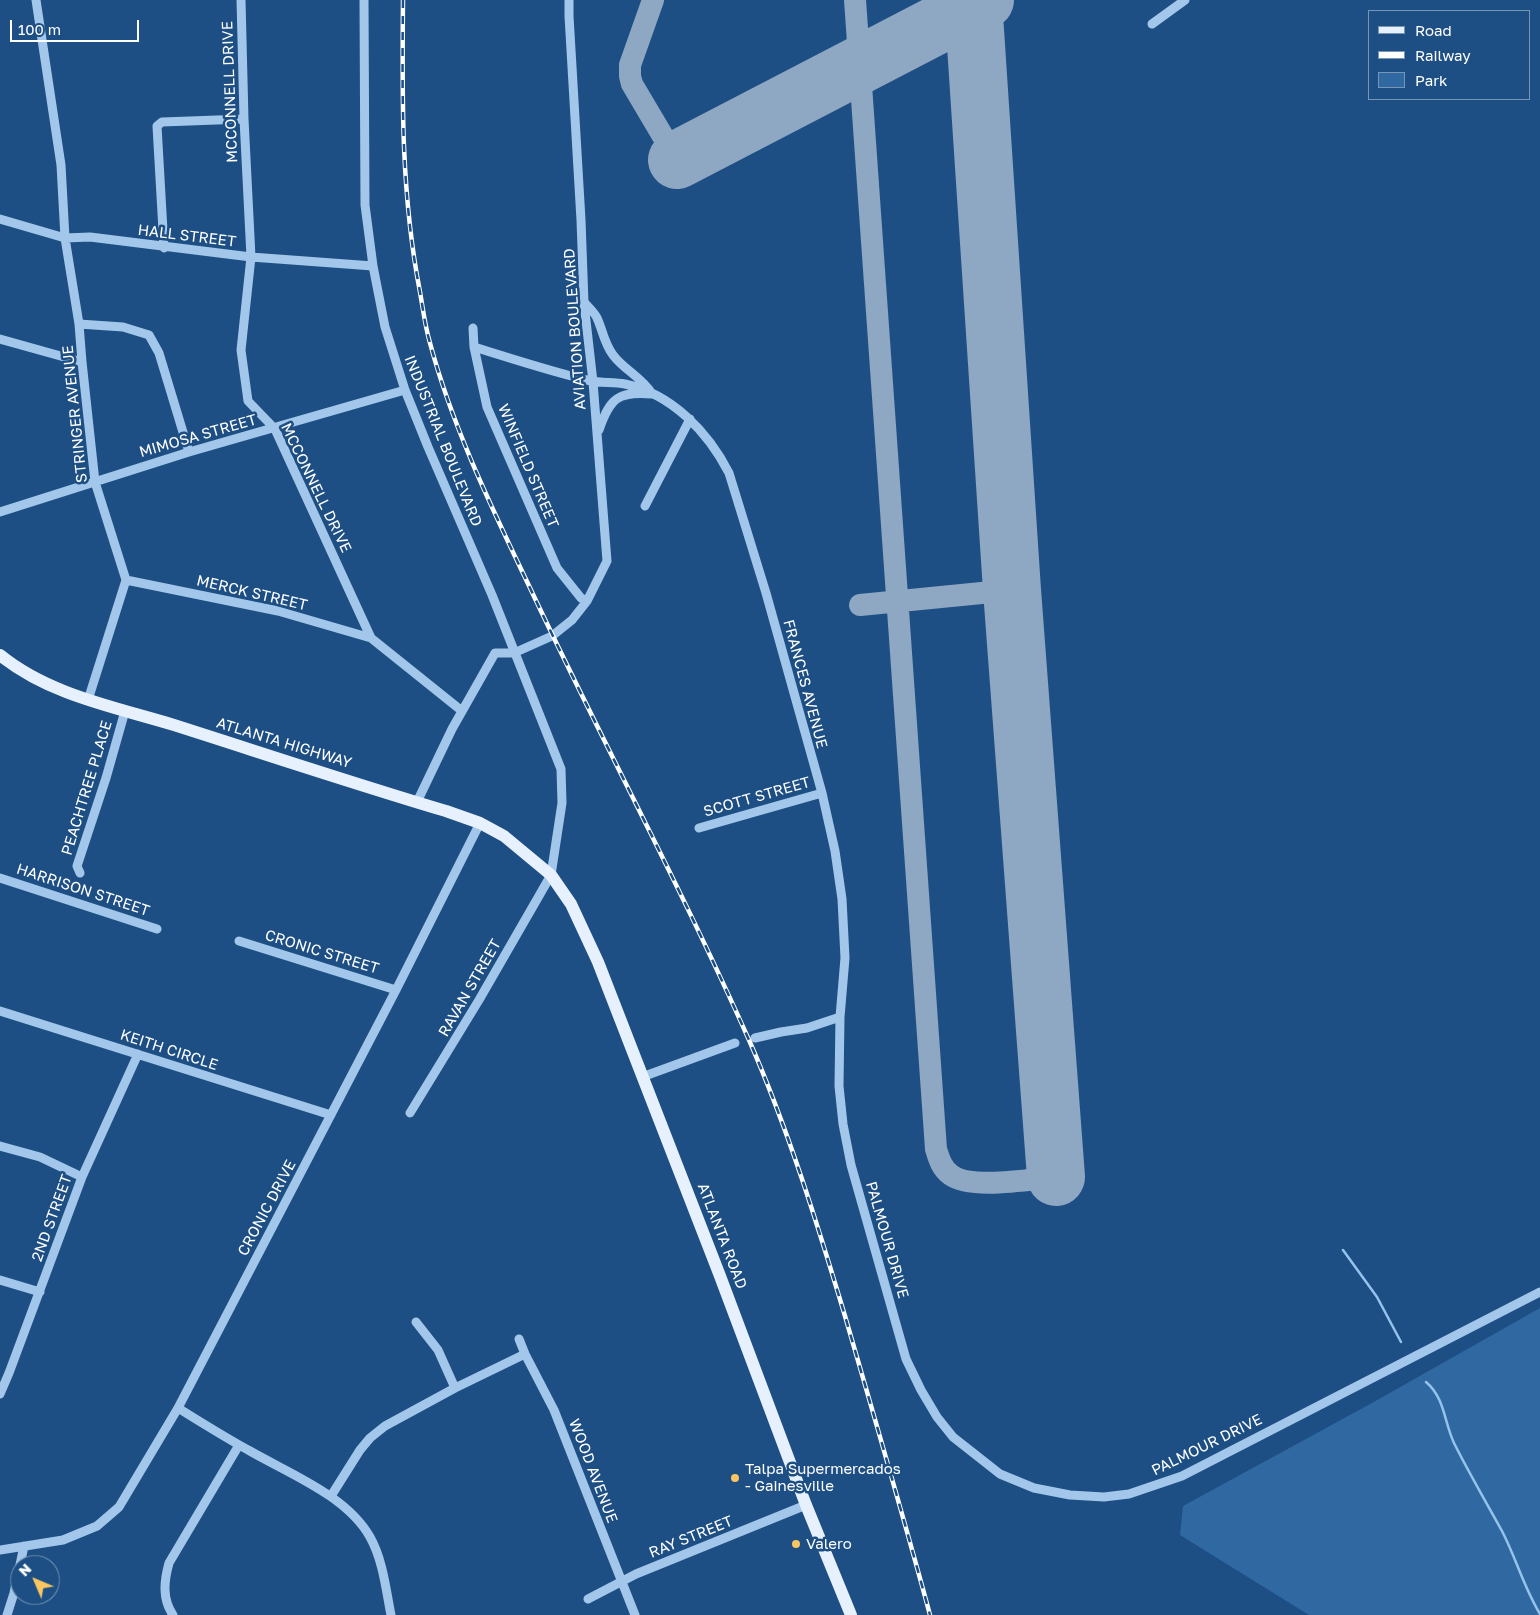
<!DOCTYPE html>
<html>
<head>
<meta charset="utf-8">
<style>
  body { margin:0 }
  #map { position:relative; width:1540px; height:1615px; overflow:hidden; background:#1d4f84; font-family:"Golos Text",sans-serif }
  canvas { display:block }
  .legend { position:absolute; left:1368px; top:10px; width:162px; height:90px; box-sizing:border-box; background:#1d4f84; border:1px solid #7795b5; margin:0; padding:6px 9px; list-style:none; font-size:15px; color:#fff }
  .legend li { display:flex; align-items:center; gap:10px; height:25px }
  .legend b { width:25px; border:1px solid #7795b5 }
  .north { position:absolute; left:10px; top:1555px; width:50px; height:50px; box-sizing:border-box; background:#1d4f84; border:1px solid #7795b5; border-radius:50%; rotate:315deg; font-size:14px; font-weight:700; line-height:20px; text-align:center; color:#fff }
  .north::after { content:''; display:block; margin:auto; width:18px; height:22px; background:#fac661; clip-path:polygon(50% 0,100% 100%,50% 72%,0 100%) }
  .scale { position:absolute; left:10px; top:20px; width:129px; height:22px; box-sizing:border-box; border:2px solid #fff; border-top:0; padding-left:6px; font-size:15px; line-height:18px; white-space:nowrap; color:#fff; -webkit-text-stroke:4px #1d4f84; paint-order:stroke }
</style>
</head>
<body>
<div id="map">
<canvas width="1540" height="1615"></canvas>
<ul class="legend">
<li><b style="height:6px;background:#e7f1fe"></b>Road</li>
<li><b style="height:6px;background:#fff"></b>Railway</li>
<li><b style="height:14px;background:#3069a2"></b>Park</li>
</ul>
<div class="north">N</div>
<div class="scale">100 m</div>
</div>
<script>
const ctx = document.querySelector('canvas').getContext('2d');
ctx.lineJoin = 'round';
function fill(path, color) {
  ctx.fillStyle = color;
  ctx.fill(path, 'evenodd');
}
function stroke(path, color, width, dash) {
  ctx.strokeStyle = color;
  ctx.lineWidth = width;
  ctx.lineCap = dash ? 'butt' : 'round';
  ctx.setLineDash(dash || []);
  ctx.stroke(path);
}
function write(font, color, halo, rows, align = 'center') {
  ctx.font = font + ' "Golos Text",sans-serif';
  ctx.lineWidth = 5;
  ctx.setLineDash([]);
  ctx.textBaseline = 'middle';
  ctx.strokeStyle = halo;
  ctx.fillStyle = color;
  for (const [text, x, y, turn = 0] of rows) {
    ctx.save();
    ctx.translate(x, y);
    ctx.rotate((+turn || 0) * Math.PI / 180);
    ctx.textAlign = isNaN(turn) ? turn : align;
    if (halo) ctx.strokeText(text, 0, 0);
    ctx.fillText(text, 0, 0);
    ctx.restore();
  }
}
const green = new Path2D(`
  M1540,1308V1615H1309L1180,1535L1183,1506L1372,1403Z`);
const stream = new Path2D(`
  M1343,1250L1377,1297L1401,1342
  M1426,1382C1445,1398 1444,1422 1454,1443C1469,1473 1486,1502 1502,1531C1516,1558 1524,1588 1540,1614`);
const taxiway = new Path2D(`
  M653,0L630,65V76L632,84L677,160
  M855,0L936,1149C939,1159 942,1169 951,1175C971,1190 1031,1179 1056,1177
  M860,605L1012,590`);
const runway = new Path2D(`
  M973,0L1012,590L1056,1177
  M677,160L985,0`);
const minor = new Path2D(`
  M36,0L61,165L65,238L79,324L82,362L95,482L126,580L88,700
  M241,0L244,119L251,257L241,350L248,401L275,429L371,638L462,711
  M364,0L365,205L373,266L385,327L405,390L428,447L492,595L561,769L562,803L551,875L479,1000L410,1113
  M1152,24L1185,0
  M0,219L65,238L90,237L251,257L373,266
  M164,248L157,126L162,122L244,119
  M585,303C589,308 595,313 597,318C603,331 604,343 613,355C624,370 643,378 652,394C618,391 610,398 599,430
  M79,324L123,327L149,335L159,353L189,452
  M473,328L474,347L487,407L557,568L581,598L587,601
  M0,339L82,362
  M474,347C513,359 552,372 591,381C602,383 614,382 625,384C672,394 708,432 729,473L766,593L822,793L835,851L842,899L845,958L840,1017L839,1086L843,1124L851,1165L906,1359L921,1390L937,1417L953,1437L1000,1474L1034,1488L1070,1495L1104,1497L1129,1494L1182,1476L1540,1292
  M645,506L690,419
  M0,512L189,452L405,390
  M126,580L278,611L371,638
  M417,802L452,729L495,653H514L552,636L572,620L587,601L607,561L593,382L584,303L581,220L569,16V0
  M699,828L822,793
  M80,873L77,866L106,778L125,711
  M0,878L157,929
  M239,941L396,990
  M0,1011L331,1115
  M755,1038L781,1032L807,1028L840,1017
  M642,1077L735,1043
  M0,1146L40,1157L82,1177
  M0,1280L40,1292
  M416,1322L438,1350L455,1388
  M519,1339L525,1354L554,1410L635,1615
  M0,1394L9,1373L82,1177L138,1054
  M178,1408C202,1423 226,1438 250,1451C290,1474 347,1496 370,1537C383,1560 386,1590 391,1615
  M331,1496L360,1450L370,1438L385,1426L455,1388L525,1354
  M0,1550L63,1540L97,1526L119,1507L178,1408L396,990L480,823
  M588,1599L636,1574L806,1505
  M7,1615L14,1593L24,1546
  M173,1615C162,1599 164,1581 169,1563L239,1445`);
const major = new Path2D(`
  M0,655C49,695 115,707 174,725C265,754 355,784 446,811L480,823L504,836L551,875L571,904L598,962L720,1276L806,1505L851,1615`);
const rail = new Path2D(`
  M403,0C402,98 401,195 420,292C423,309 425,326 430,343C453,429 493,510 531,590C602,741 681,887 749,1040C788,1129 817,1223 845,1316C874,1416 903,1515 930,1615`);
const markers = [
  [735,1478,5,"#fac661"],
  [796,1544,5,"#fac661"]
];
const streetNames = [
  ["MCCONNELL DRIVE",230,92,-92],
  ["HALL STREET",187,236,7],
  ["AVIATION BOULEVARD",575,329,-94],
  ["STRINGER AVENUE",75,414,-96],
  ["MIMOSA STREET",198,436,-16],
  ["INDUSTRIAL BOULEVARD",443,441,68],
  ["WINFIELD STREET",528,466,67],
  ["MCCONNELL DRIVE",316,488,64],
  ["MERCK STREET",252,593,13],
  ["FRANCES AVENUE",805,684,75],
  ["ATLANTA HIGHWAY",284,743,17],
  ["PEACHTREE PLACE",87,788,-73],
  ["SCOTT STREET",757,797,-16],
  ["HARRISON STREET",83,890,18],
  ["CRONIC STREET",322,952,17],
  ["RAVAN STREET",470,988,-60],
  ["KEITH CIRCLE",169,1050,18],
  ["CRONIC DRIVE",267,1208,-62],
  ["2ND STREET",52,1218,-70],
  ["ATLANTA ROAD",722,1236,69],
  ["PALMOUR DRIVE",887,1240,74],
  ["PALMOUR DRIVE",1207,1445,-26],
  ["WOOD AVENUE",593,1471,69],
  ["RAY STREET",691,1537,-22]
];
const poiNames = [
  ["Talpa Supermercados",745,1469],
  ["- Gainesville",745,1486],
  ["Valero",806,1544]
];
fill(green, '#3069a2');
stroke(stream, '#96c3ec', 2.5);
stroke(taxiway, '#8ea7c2', 22);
stroke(runway, '#8ea7c2', 58);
stroke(minor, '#a3c7ea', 9);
stroke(major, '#e7f1fe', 12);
stroke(rail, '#fff', 4.5);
stroke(rail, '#1d4f84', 2.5, [8]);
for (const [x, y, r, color] of markers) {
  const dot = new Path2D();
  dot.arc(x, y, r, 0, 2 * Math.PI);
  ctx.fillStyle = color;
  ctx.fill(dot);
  stroke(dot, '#1d4f84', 2);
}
write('15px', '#fff', '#1d4f84', streetNames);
write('15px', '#fff', '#1d4f84', poiNames, 'left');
</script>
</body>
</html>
